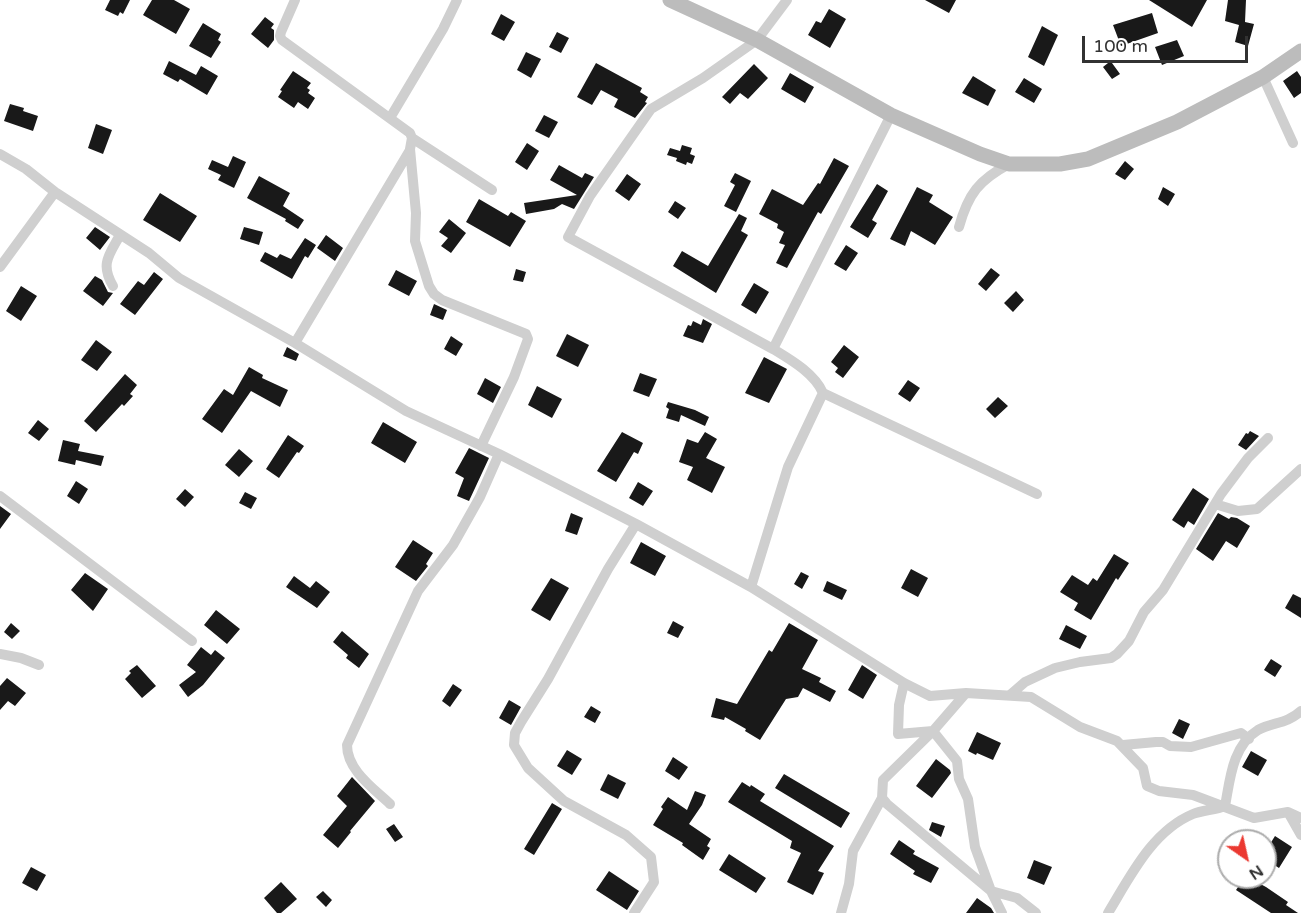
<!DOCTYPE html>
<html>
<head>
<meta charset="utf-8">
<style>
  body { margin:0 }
  #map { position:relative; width:1301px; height:913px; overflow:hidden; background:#fff; font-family:"Varela Round",sans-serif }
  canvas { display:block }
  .north { position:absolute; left:1217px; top:829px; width:60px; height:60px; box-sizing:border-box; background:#fff; border:2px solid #adadad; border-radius:50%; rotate:146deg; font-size:16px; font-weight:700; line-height:24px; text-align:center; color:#323232 }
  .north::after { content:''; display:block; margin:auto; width:21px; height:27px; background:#eb3931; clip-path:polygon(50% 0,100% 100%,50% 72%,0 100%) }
  .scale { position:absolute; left:1082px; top:36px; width:166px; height:27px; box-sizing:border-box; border:3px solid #323232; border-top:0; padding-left:8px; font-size:18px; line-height:21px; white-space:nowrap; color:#323232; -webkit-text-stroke:4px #fff; paint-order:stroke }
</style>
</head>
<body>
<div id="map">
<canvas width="1301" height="913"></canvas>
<div class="north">N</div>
<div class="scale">100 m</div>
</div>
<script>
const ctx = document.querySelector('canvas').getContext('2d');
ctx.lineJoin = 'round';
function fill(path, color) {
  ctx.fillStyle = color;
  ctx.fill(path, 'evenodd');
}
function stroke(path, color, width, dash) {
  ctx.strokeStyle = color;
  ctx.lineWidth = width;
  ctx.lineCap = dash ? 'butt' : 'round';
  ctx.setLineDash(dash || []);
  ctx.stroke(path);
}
const building = new Path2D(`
  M110,0H130L123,14L120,12L118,16L105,10Z
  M152,0H174L190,9L176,34L143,15Z
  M925,0H956L949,13Z
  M1149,0H1207L1192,27Z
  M1228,0H1246L1245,22L1254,24L1248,46L1235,42L1239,25L1225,21Z
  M829,9L846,19L830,48L808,35L816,21L821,23Z
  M1152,13L1158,33L1121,46L1113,25Z
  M501,14L515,22L504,41L491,34Z
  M265,17L274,24L271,28L274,30V40L268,48L251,34Z
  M203,23L221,34L218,40L221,42L211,58L189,46Z
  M1042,26L1058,35L1044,66L1028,57Z
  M557,32L569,38L561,53L549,47Z
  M1177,40L1184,56L1162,65L1155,47Z
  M526,52L541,59L531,78L517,70Z
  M169,61L196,75L201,66L218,76L207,95L180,79L178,82L163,74Z
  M596,63L642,88L640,92L648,97L645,102L647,103L635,118L614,107L618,99L601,90L592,105L577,97Z
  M1108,63H1112L1120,74L1112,79L1103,67Z
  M754,64L768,78L748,99L740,93L730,104L722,97Z
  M293,71L311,83L307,88L310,90L308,93L315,98L308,109L298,102L294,108L278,97L282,91L280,90Z
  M1297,71L1301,77V93L1294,98L1283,81Z
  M790,73L814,87L805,103L781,89Z
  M973,76L996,90L988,106L962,93Z
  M1024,78L1042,89L1034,103L1015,92Z
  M10,104L24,108L23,111L38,116L33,131L4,121Z
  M544,115L558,122L549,138L535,131Z
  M96,124L112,130L103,154L88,148Z
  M527,143L539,151L527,170L515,162Z
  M682,145L692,148L690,154L695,156L692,164L687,162L686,165L676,161L677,158L667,155L670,148L680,151Z
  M233,156L246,162L234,188L218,180L221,175L208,169L212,160L228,167Z
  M834,158L849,166L821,214L818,212L787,268L776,263L785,245L779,243L784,232L777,228L778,224L759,214L772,189L803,205L818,183L820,184Z
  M1125,161L1134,169L1125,180L1115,174Z
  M559,165L582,178L585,173L594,177L574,209L562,204L554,209L526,214L524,203L577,195L550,180Z
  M735,173L751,181L736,212L724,206L735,185L730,182Z
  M627,174L641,184L629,201L615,191Z
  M259,176L290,193L283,206L304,220L298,229L285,221L286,219L247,198Z
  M877,184L888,191L872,220L877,223L868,238L850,227Z
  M917,187L933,195L929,202L953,217L935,245L911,231L905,246L890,239Z
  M1163,187L1175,194L1168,206L1158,199Z
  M160,193L197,216L180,242L143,220Z
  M479,199L508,216L511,212L526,221L510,247L466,222Z
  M675,201L686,208L678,219L668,212Z
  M739,214L747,218L741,231L748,235L716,293L673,266L682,251L708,266Z
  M449,219L466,233L451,253L441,246L448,238L439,232Z
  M95,227L110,237L100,250L86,238Z
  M244,227L263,232L259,245L240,239Z
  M326,235L343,248L335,261L317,248Z
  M305,238L316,245L308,258L305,256L292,279L260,261L265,252L277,258L280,254L291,259Z
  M846,245L858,253L846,271L834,264Z
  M991,268L1000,275L986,291L978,284Z
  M516,269L526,272L523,282L513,280Z
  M396,270L417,281L409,296L388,285Z
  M154,272L163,279L135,315L120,304L138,281L144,285Z
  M95,276L102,280L108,292L113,293L103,306L83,291Z
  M754,283L769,292L756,314L741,305Z
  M21,286L37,296L21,321L6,311Z
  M1016,291L1024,300L1013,312L1004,303Z
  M434,304L447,310L443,320L430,315Z
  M703,319L712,324L703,343L683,336L688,325L691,326L693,321L701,325Z
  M567,334L589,345L578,367L556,356Z
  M451,336L463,344L456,356L444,349Z
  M96,340L112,352L97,371L81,360Z
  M844,345L859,357L843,378L835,372L838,368L831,362Z
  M287,347L299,354L296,361L283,356Z
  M764,357L787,369L769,403L745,393Z
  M249,367L263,375L262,378L288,390L280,407L251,391L222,433L202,419L224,389L233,395Z
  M640,373L657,379L649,397L633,391Z
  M125,374L137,385L130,394L133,396L124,406L122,404L96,432L84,421Z
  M485,378L501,387L493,403L477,394Z
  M908,380L920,388L910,402L898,394Z
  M537,386L562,399L552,418L528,405Z
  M998,397L1008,406L995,418L986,409Z
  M668,402L695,410L709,417L705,426L681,415L679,422L666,418L669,409L666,407Z
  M38,420L49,429L39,441L28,433Z
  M383,422L417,442L405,463L371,443Z
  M1250,431L1259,436L1246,450L1238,445L1246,433L1248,434Z
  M622,432L643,443L638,454L634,452L616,482L597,471Z
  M705,432L717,439L706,458L725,467L712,493L687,480L693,467L679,462L687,439L698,443Z
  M288,435L304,446L299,453L297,452L279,478L266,469Z
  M63,440L80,444L78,451L104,456L101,466L76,460L75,465L58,461Z
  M469,448L489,458L469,501L457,496L464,478L455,473Z
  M239,449L253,461L239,477L225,465Z
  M76,481L88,489L79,504L67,496Z
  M638,482L653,491L643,506L629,498Z
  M1193,488L1209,499L1194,525L1188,521L1184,528L1172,520Z
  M185,489L194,497L185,507L176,499Z
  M245,492L257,498L251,509L239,503Z
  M0,506L11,514L0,529Z
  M571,513L583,518L577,535L565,531Z
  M1218,513L1229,519L1231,517L1237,518L1250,526L1237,548L1226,541L1213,561L1196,549Z
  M413,540L433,553L426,564L428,566L416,581L395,567Z
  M641,542L666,556L655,576L630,563Z
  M1114,554L1129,563L1118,580L1116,578L1091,620L1074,610L1078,603L1060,592L1072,575L1088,585L1093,578L1097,581Z
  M911,569L928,578L918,597L901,588Z
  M801,572L809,576L802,589L794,584Z
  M85,573L108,589L93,611L71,590Z
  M294,576L310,588L316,581L330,592L317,608L286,587Z
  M551,578L569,588L550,621L531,610Z
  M827,581L847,590L842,600L823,591Z
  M1293,594L1301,598V618L1285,608Z
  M216,610L240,629L227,644L204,625Z
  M673,621L684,627L678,638L667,633Z
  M11,623L20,631L12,639L4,632Z
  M789,623L818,640L802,669L821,678L819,682L836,691L830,702L803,688L798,697L786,699L760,740L745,731L746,729L725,717L724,720L711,717L716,698L737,704L769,650L772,652Z
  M1066,625L1087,636L1080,649L1059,639Z
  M342,631L369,654L359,668L346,658L348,655L333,642Z
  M201,647L211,655L215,650L225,658L203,685L188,697L179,685L196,672L187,665Z
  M1271,659L1282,666L1275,677L1264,670Z
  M137,665L156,686L142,698L125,679L131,673L129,671Z
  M862,665L877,675L863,699L848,690Z
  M7,678L26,693L15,706L8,701L0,710V686Z
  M453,684L462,690L450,707L442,701Z
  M509,700L521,707L511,725L499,718Z
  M591,706L601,712L595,723L584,717Z
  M1179,719L1190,724L1183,739L1172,733Z
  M977,732L1001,743L993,760L977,753L976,755L968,751Z
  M567,750L582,759L572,775L557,766Z
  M1251,751L1267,760L1258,776L1242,767Z
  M673,757L688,767L679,780L665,771Z
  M936,759L950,770L951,773L932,798L916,786Z
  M608,774L626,783L618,799L600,790Z
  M784,774L850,813L841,828L775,788Z
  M352,777L375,801L350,831L351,832L338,848L323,835L347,806L337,796Z
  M742,782L750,787L751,785L765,794L760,801L834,846L818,871L824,873L813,895L787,882L801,853L790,848L792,841L728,802Z
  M695,791L706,795L702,805L689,824L711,839L707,846L710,848L703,860L682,845L683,843L653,825L663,809L661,807L668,797L687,810Z
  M552,803L562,809L534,855L524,849Z
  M932,822L945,826L941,837L929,830Z
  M394,824L403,837L395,842L386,829Z
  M1275,836L1292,847L1279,868L1265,859V852Z
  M899,840L915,851L913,854L939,868L931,883L913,874L915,871L890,854Z
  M729,854L766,878L756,893L719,870Z
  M1034,860L1052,867L1044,885L1027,878Z
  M31,867L46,875L37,891L22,883Z
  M609,871L639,891L627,910L596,890Z
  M1244,878L1248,880L1249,878L1266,887L1288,902L1286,905L1298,913H1271L1236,890Z
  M281,882L297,899L281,913H277L264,898Z
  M323,891L332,900L326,907L316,897Z
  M977,898L991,908L994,913H966Z`);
const street = new Path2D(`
  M295,0L281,32L280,36L282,40L410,133L412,138L410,149L416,213L415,241L429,286L434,294L442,300L526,334L528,339L514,377L481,446
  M787,0L757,40L703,78L651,109L590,196L568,237L773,349L891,115
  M1263,77L1293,143
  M390,118L443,29L457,0
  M412,138L492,190
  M0,154L26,169L55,192L149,253L179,278L295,343L406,411L499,454L636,524L751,587L904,683L930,696L966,693L1031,697L1080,727L1117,741L1143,768L1147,786L1159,791L1193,795L1254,818L1288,812L1301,818
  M959,227C968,194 979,180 1009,164
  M0,267L55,192
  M113,286C100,264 109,255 120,235
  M295,343L410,150
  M773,349C791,360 814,373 823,393L1037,494
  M0,496L192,641
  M1215,504L1238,511L1257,509L1301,469
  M751,587L788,467L823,393
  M0,654L21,658L39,665
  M904,683L899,705L898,734L933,731L957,761L959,779L968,799L975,847L991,891L1002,913
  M966,693L933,731L883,780L882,798L887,804L991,891L1017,898L1036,913
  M1010,695L1025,682L1055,668L1080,662L1111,658L1117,654L1129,641L1144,612L1163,590L1221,494L1248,458L1268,438
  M1123,745L1156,742H1163L1170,746L1191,747L1241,733L1249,739
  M390,804C373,788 347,770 347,745L418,591L453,545L480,497L499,454
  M1288,812L1301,835
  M634,913L654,882L651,857L626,835L564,801L528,768L514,745L515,733L521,722L548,679L608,569L636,524
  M841,913L849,884L853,851L882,798
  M1108,913C1130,877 1152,831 1193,814C1203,810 1215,810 1225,806C1230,780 1232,746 1258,730C1273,722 1287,724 1301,711`);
const secondary = new Path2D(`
  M670,0L757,40L891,115L980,154L1009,164H1060L1088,159L1177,122L1263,77L1301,51`);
fill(building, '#191919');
stroke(street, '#cfcfcf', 10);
stroke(secondary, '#bcbcbc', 15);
</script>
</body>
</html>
